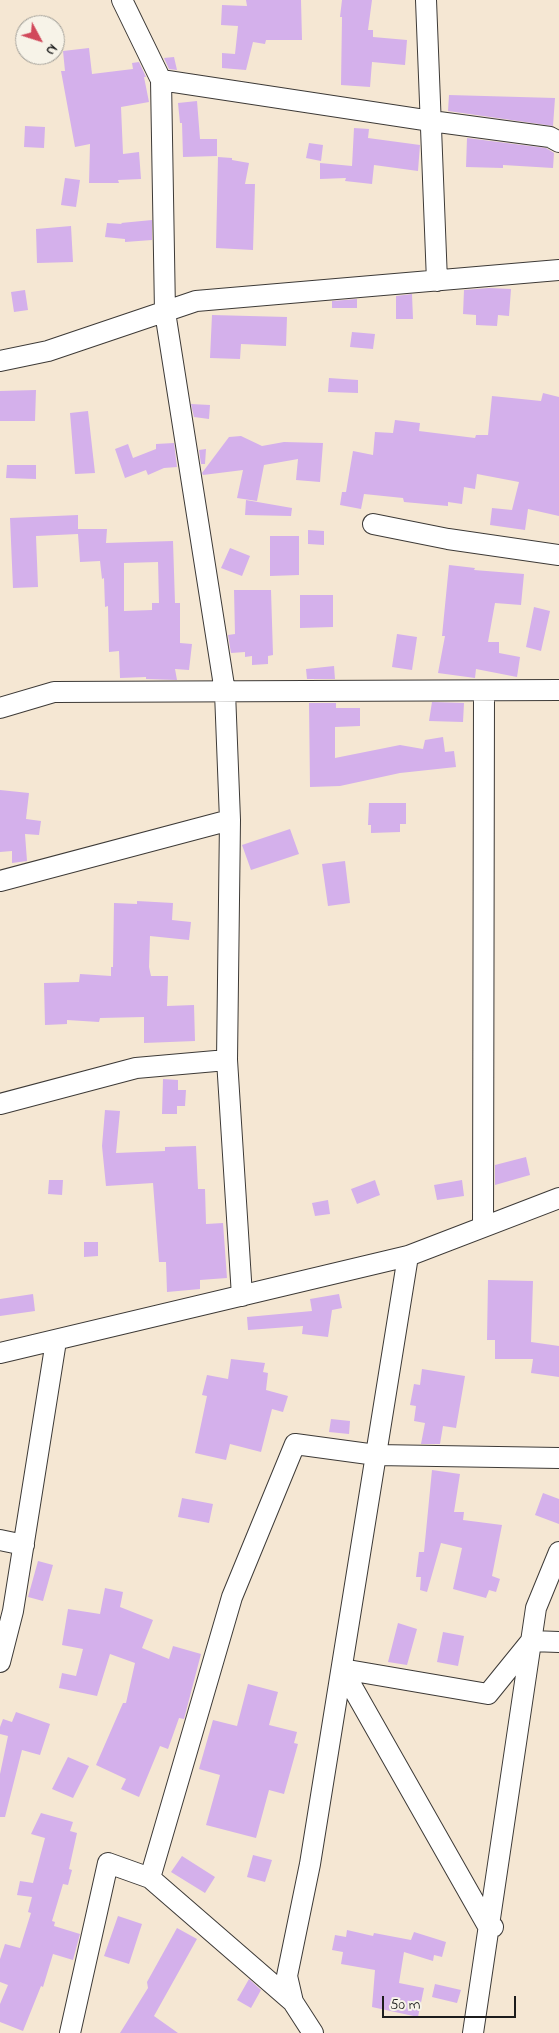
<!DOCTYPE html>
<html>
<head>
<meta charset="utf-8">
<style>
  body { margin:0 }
  #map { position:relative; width:559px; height:2033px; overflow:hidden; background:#f5e7d3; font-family:"Indie Flower",sans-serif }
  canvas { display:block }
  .north { position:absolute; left:15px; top:15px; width:50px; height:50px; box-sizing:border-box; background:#f7f3e8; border:1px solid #9f9d96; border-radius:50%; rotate:130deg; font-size:14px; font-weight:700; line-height:20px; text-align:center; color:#1c1c1c }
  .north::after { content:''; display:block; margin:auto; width:18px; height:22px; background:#d1495b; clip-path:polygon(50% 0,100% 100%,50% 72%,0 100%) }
  .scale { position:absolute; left:382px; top:1996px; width:134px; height:22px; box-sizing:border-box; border:2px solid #1c1c1c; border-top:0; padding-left:6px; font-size:15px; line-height:18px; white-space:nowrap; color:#1c1c1c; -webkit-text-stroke:4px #f7f3e8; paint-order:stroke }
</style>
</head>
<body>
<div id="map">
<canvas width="559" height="2033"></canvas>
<div class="north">N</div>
<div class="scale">50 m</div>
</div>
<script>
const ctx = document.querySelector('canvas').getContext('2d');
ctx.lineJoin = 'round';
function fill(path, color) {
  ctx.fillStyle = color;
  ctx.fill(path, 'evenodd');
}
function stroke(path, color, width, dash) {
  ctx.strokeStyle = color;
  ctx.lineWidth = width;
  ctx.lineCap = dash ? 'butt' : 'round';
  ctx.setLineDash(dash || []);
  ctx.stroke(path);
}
const building = new Path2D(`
  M246,0H301L302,40H266L265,44L253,42L246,70L222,68V53L235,54L238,26L221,25L222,5L247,6Z
  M342,0H372L368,30H373V37L407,40L405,65L372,62L370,87L341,85L342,17H340Z
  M89,48L92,74L133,69L132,63L139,62L146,77H144L149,102L121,107L123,154L139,152L141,179L118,180L119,183H89L90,144L75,147L61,71H65L63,51Z
  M174,57L177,70L169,69L164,58Z
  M449,95L555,98L553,126L448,111Z
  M197,101L200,139H217V156L183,157L182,123H180L178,103Z
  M25,126L45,127L44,148L24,147Z
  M354,128L369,129L368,138L420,145L418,171L374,165L372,184L345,181L346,178L320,179V163L352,166Z
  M467,138L546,148L554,153L553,168L503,165V168L466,167Z
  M309,143L323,145L321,161L306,158Z
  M218,157L232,158V160L249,163L245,184H255L253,250L216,248Z
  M65,178L80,180L76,207L61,205Z
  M152,220V240L125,242V239L105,237L107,223L122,224L121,223Z
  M71,226L73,262L37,263L36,229Z
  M489,288L511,289L509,316L498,315L497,326L476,325V315L463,314L464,290Z
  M25,290L28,310L14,312L11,292Z
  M412,294L413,319H396V296Z
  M357,299V308H332V301Z
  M212,315L287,317L286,346L241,344L240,359L210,358Z
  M352,332L375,334L373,349L350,347Z
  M329,378L358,380V393L328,392Z
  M36,390L35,421H0V391Z
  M543,393L559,397V516L528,509L525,530L490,525L492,508L512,510L519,482L477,474L475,489L464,487L462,504L448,502V506L404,502L403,498L364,494L361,509L340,505L342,492H346L353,451L373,455L375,432L393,433L395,420L420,423L419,431L475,438L476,435H488L492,396L541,401Z
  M191,404L210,405L209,419L194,417Z
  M88,411L95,473L75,474L70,413Z
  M241,436L262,446L284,442L323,443L320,482L296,480L298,459L264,465L257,501L237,498L243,470L203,475L202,473L229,437Z
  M174,443L177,467L164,468L148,475L146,470L125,478L115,449L128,444L133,458L156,449V444Z
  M206,449L205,464H201L199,450Z
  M7,465H36V479L6,478Z
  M246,500L292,508L291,516L245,515Z
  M78,515V529H107L106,543L173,541L175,603H180V643L192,644L189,670L175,669L177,680L146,679V677L120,678L119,651L109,652L108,606L105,607L104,578L102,579L100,561L80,562L78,534L36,536L38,587L13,588L10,518ZM158,562L159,603H152V610L124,611V563Z
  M308,530L324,531V545L308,544Z
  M270,536H299V575L270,576Z
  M230,548L250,556L242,576L221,568Z
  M449,565L475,568L474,570L524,574L521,605L495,603L488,642H499V653L520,657L517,677L476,669L475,678L438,673L445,636H442Z
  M234,590H271L273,655L268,656V664L252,665V656L245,657V652L231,653L228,635L235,634Z
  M300,595H333V627L300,628Z
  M534,607L550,611L541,651L526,647Z
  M397,634L417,637L412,670L392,667Z
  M334,666L335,679H307L306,669Z
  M432,702L464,703L463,722L429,721Z
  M309,703H336V708H360V726L335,727V758L400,745L423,749L425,740L443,737L445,752L454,751L456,767L400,773L340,786L310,787Z
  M0,790L29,793L26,819L41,821L39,835L25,834L27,861L12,863V851L0,852Z
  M369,803H406V824H400V832L371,833V825H368Z
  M290,829L299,854L251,870L242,845Z
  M345,861L350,903L328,906L322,864Z
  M137,901L173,903L172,920L191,922L189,940L150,936L149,967L151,976H168L167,1006L194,1005L195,1041L144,1043V1017L100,1018L99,1022L67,1020V1024L45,1025L44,983L79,982L80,974L111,976V967H113L114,903L137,904Z
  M163,1079L178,1080V1090H186L185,1106H177V1114H162Z
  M105,1110L120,1111L116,1153L165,1151V1147L196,1146L198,1189H205L206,1224L223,1223L227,1278L200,1280V1289L167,1292L166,1262H159L153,1183L106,1186L102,1146Z
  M526,1157L530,1175L495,1185V1165Z
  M49,1180H63L62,1195L48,1194Z
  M375,1180L380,1195L357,1204L351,1189Z
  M462,1180L464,1196L437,1200L434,1185Z
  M328,1200L330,1214L315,1216L312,1203Z
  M84,1242H98V1256L84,1257Z
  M488,1280L533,1281L531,1342L559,1346V1377L531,1373L533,1359H495V1340H487Z
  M33,1294L35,1311L0,1316V1299Z
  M339,1294L342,1308L332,1310L328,1337L302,1334L303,1326L248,1330L247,1317L312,1311L310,1299Z
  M231,1359L265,1363L263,1372L268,1373L266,1390L288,1396L283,1412L272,1409L261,1452L230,1444L226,1460L195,1453L207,1396L202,1395L207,1375L228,1379Z
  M422,1369L465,1376L456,1428L443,1426L440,1444H421L425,1423L414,1421L416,1406L410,1405L414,1384L420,1385Z
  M331,1419L350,1421L349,1434L329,1432Z
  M432,1470L460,1474L454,1512H464L463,1520L502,1525L492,1576L500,1579L496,1592L489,1590L486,1598L453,1589L462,1548L441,1543L427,1592L420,1590L421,1577H416L419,1552H424Z
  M543,1493L559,1499V1524L535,1515Z
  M182,1498L213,1504L209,1523L178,1517Z
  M38,1561L53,1565L43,1601L28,1597Z
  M105,1588L123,1592L120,1607L153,1620L142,1648L169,1659L173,1646L201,1654L184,1719L179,1718L168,1749L160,1746L139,1797L121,1789L126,1779L96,1765L123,1703H126L135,1663L110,1654L97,1696L59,1688L62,1673L76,1676L83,1649L62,1645L68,1609L100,1614Z
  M398,1623L417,1629L407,1665L388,1662Z
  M443,1632L464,1636L458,1666L437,1662Z
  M248,1684L278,1692L269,1725L297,1732L294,1743L298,1744L284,1794L269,1790L256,1838L206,1825L220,1775L199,1769L213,1720L237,1726Z
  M16,1712L50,1724L40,1755L22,1750L5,1817H0V1774L8,1736L0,1734V1727L3,1719L12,1722Z
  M68,1757L89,1766L73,1798L52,1789Z
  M41,1813L73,1822L70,1831L77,1833L69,1869L72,1870L68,1885L63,1884L52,1921L55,1922L54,1926L80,1934L73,1960L53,1954L43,1987L41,1986L23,2031L0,2022V2004L8,1985L0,1982V1959L5,1944L20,1948L31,1913L28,1912L32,1897L17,1895L20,1881L33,1883L45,1838L31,1834Z
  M253,1855L272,1860L265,1882L247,1877Z
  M182,1856L215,1877L205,1893L171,1872Z
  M118,1916L142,1924L129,1964L104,1956Z
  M177,1928L197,1939L154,2016L178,2033H120L148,1988L147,1982Z
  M347,1930L373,1936L374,1933L411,1940L414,1932L446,1942L442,1957L434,1955L433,1961L404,1952L399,1983L424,1988L418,2017L372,2007L375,1970L341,1964L343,1952L332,1950L335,1935L346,1937Z
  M249,1979L261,1990L251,2008L237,2000Z
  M435,1984L461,1990L457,2003L432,1997Z`);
const street = new Path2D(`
  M122,0L161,80L431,121L550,137L559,142
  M426,0L437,281
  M161,80L165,312L225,692L230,820
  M0,361L48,351L196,301L559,270
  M373,524L448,539L559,555
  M0,708L54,692L559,690
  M0,881L230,820L227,1060
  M0,1104L136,1068L227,1060L242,1296
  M483,1227L484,692
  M0,1353L408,1256L559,1198
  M0,1540L24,1545
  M0,1662L13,1611L56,1341
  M493,1927L489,1928L342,1669L488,1694L531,1641L559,1642
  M293,2002L150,1878L232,1597L295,1444L376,1455L559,1458
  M70,2033L108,1863L150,1878
  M313,2033L293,2002L287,1976L310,1864L408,1256
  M473,2033L536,1608L559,1552`);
fill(building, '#d4b0eb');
stroke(street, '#3d3a37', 22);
stroke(street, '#fff', 20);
</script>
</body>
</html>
